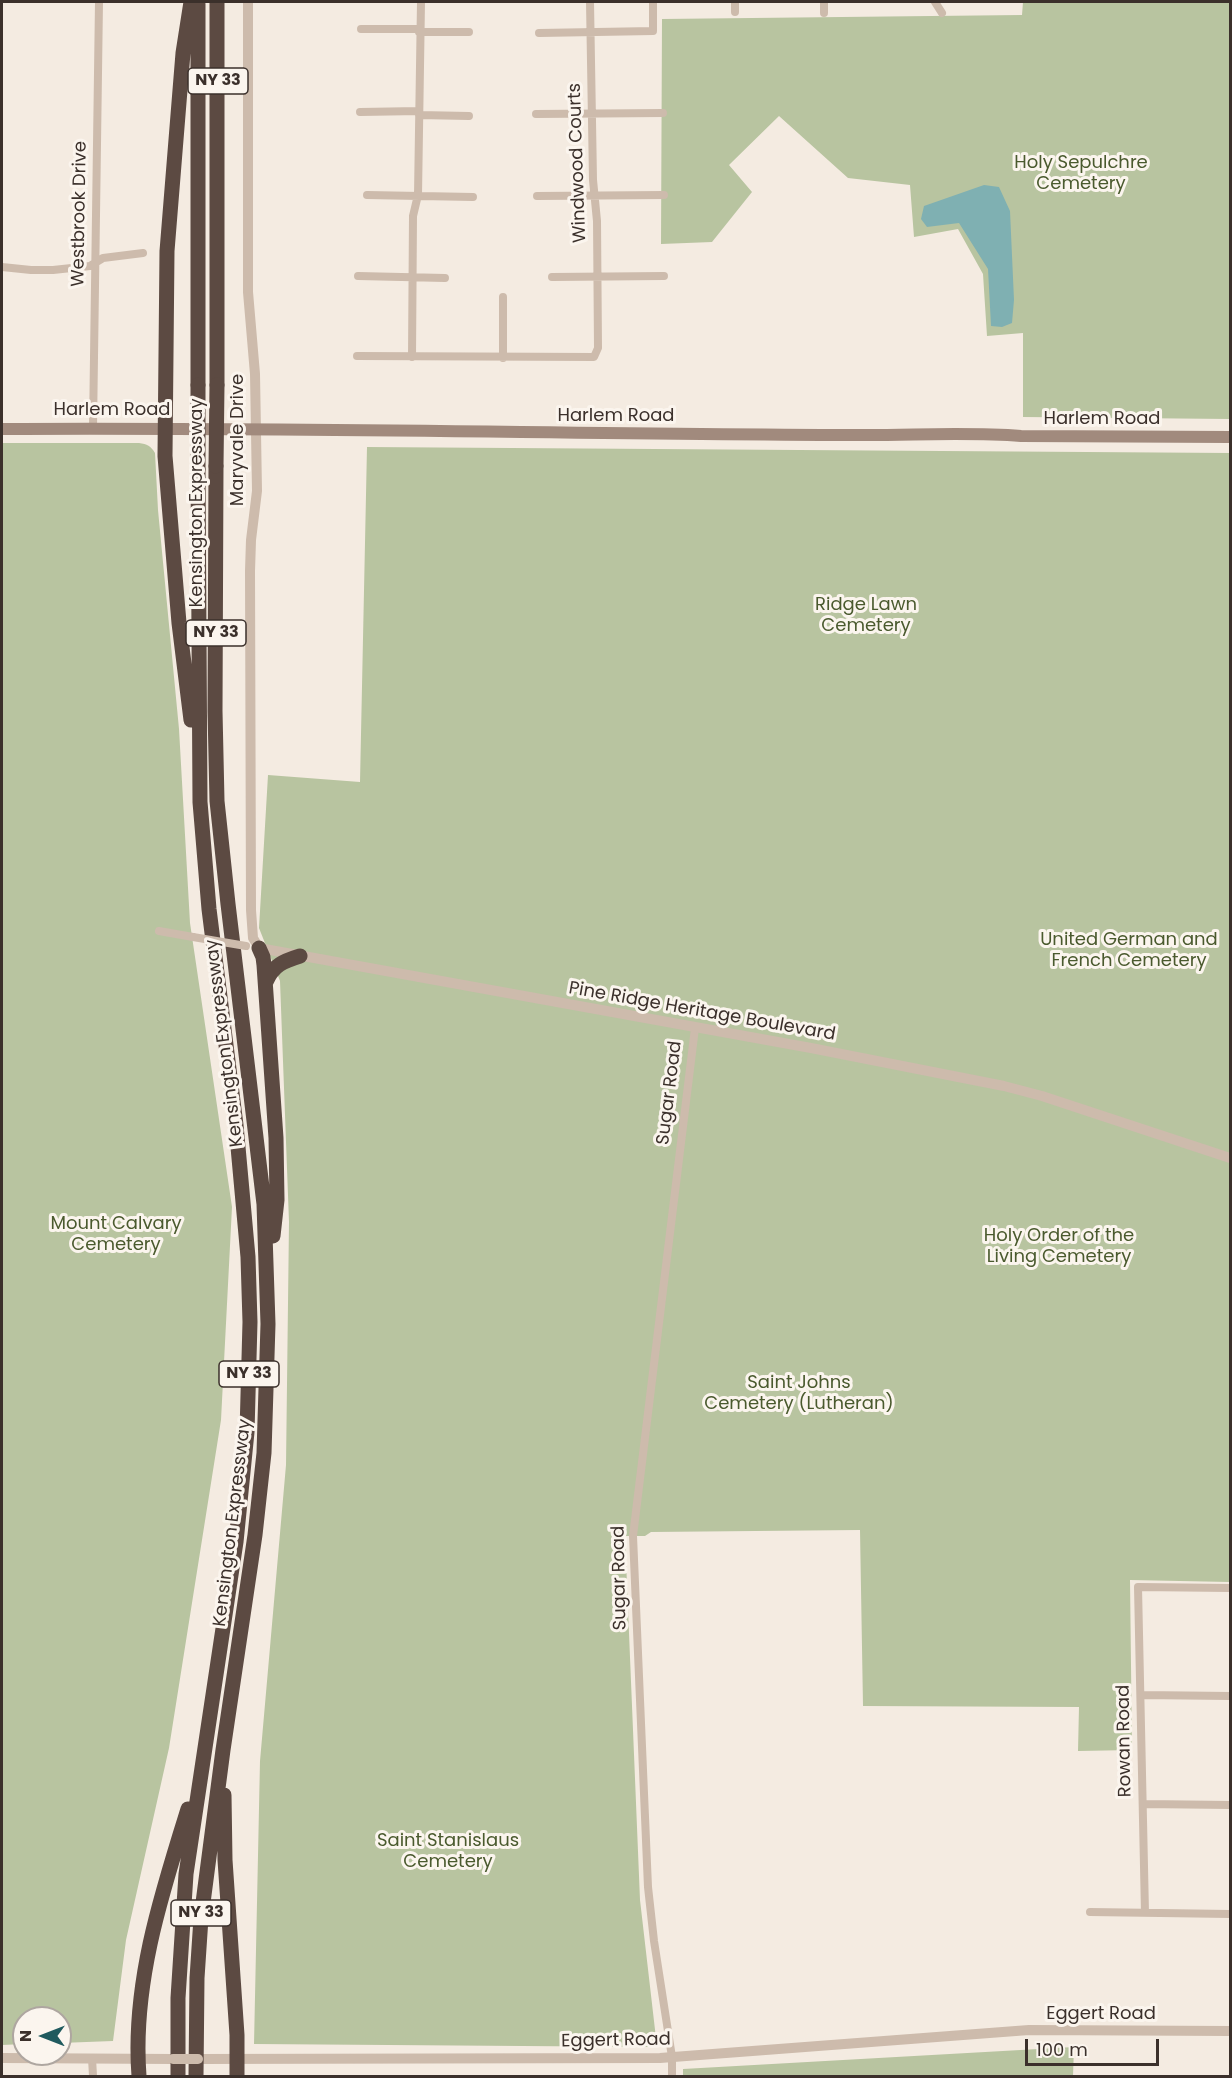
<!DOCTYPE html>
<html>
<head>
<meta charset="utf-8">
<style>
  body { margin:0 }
  #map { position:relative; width:1232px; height:2078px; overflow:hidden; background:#f4ebe1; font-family:Poppins,sans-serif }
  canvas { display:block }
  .frame { position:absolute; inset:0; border:3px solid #3b302b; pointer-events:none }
  .north { position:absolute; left:12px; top:2006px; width:60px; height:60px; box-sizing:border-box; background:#fbf5ee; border:2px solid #aea6a0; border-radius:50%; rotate:270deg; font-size:16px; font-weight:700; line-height:24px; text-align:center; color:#3b302b }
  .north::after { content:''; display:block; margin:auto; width:21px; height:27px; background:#1f5a5e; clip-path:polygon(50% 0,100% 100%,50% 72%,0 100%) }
  .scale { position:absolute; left:1025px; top:2039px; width:134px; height:27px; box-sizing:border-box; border:3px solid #3b302b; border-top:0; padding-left:8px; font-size:18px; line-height:21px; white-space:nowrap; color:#3b302b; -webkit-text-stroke:4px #fbf5ee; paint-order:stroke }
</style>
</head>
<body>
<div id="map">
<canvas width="1232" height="2078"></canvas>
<div class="frame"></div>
<div class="north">N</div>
<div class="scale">100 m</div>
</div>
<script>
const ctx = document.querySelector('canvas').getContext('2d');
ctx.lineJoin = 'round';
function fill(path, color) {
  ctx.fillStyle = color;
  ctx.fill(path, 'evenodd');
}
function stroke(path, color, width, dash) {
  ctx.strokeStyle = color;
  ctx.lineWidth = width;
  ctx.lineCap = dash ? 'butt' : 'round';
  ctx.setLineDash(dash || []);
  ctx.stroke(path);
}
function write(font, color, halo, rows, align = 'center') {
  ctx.font = font + ' Poppins,sans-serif';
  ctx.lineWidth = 6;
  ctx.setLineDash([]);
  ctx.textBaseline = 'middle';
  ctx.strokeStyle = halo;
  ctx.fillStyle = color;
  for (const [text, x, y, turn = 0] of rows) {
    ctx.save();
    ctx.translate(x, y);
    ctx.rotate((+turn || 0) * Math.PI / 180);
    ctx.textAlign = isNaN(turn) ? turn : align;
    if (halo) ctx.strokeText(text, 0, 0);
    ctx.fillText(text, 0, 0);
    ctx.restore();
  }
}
const green = new Path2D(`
  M1023,2H1230V419L1023,417V333L987,336L983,274L958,229L914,237L910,185L848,178L779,116L729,165L752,192L712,242L661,244L662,19L1022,15Z
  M2,443H139C147,444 151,446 155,453L158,510L179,729L190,923L232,1207L221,1420L169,1748L126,1940L113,2041L60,2043V2018H24V2044L2,2045Z
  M367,447L1230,453V1582L1130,1580L1132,1750L1078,1751L1079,1707L863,1706L860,1530L651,1532L645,1536H625L640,1900L657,2047L254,2044L260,1761L286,1465L289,1222L280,981L259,928L268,775L360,782Z
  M1074,2047L1073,2076H683V2069Z`);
const water = new Path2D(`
  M984,185L999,187L1010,211L1014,300L1012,323L1002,327L991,326L988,269L959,223L927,227L921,219L924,206Z`);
const minor = new Path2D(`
  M735,2V12
  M824,2V13
  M935,2L942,13
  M361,29H419
  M419,32H469
  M539,33L653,31V2
  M360,112L419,111
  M536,114L663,113
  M419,115L469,116
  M367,195L473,197
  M537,196L664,195
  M2,267L31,270H53L90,266L103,258L143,253
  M358,276L445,278
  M552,277L664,276
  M503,297V358
  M357,356L594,357L598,348L597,221L593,180L590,2
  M412,357L413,216L418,195L421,2
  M93,428L99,2
  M159,931L193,937
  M1141,1695L1230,1696
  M1143,1804L1230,1805
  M1090,1912L1230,1914
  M1145,1913L1138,1587L1230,1588
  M92,2058L93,2076
  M672,2076V2057L654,1941L648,1887L633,1536L695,1028`);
const tertiary = new Path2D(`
  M248,2V292L255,374L257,491L251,540L250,571L251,910L253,938L259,948L811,1048L1004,1086L1042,1096L1230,1158
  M2,2058L173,2059
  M198,2059L660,2058L1029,2030L1230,2031`);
const secondary = new Path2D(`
  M2,429C290,427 579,434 868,435C919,435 970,432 1021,436L1230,437`);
const motorway = new Path2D(`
  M191,2L183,53L167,251L165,456L179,623L191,720
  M198,385V4
  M217,385V2
  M259,948L263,957L264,965L276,1138L277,1200L273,1236
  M266,982C273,965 284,961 300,956
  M224,1795L225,1860L237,2035V2076
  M139,2076C132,1985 161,1895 188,1809
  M178,2076V1998L186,1874L236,1542L247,1432L250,1322L248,1257L236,1125L209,909L200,802L198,469
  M196,2076L197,1978L201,1918L223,1750L255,1535L264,1453L268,1324L264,1204L228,904L217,801L215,711L216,466`);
const minorBridge = new Path2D(`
  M193,937L246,946`);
const tertiaryBridge = new Path2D(`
  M173,2059H198`);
const motorwayBridge = new Path2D(`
  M216,466L217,385
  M198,469V385`);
const shields = [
  [218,81,60],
  [216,633,60],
  [249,1374,60],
  [201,1913,60]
];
const shieldNames = [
  ["NY 33",218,81],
  ["NY 33",216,633],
  ["NY 33",249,1374],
  ["NY 33",201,1913]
];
const streetNames = [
  ["Windwood Courts",578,163,-92],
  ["Westbrook Drive",80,214,-89],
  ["Harlem Road",112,410],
  ["Harlem Road",616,416],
  ["Harlem Road",1102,419],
  ["Maryvale Drive",238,440,-90],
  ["Kensington Expressway",197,503,-90],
  ["Pine Ridge Heritage Boulevard",702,1012,10],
  ["Kensington Expressway",225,1043,-97],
  ["Sugar Road",670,1093,-83],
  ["Kensington Expressway",233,1523,-83],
  ["Sugar Road",620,1578,-91],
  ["Rowan Road",1125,1741,-91],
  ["Eggert Road",1101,2014],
  ["Eggert Road",616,2041,-1]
];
const parkNames = [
  ["Holy Sepulchre",1081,163],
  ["Cemetery",1081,184],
  ["Ridge Lawn",866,605],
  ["Cemetery",866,626],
  ["United German and",1129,940],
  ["French Cemetery",1129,961],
  ["Mount Calvary",116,1224],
  ["Cemetery",116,1245],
  ["Holy Order of the",1059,1236],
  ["Living Cemetery",1059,1257],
  ["Saint Johns",799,1383],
  ["Cemetery (Lutheran)",799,1404],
  ["Saint Stanislaus",448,1841],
  ["Cemetery",448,1862]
];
fill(green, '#b8c4a0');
fill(water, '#7fb0b2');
stroke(minor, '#cdbbac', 8);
stroke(tertiary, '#cdbbac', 10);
stroke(secondary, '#a18a7d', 12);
stroke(motorway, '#5c4a42', 15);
stroke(minorBridge, '#cdbbac', 8);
stroke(tertiaryBridge, '#cdbbac', 10);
stroke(motorwayBridge, '#5c4a42', 15);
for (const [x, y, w] of shields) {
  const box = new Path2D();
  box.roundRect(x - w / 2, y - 13, w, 26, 4.5);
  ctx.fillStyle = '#fbf5ee';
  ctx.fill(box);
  stroke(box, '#3b302b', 1.5);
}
write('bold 16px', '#3b302b', null, shieldNames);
write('18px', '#3b302b', '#fbf5ee', streetNames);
write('18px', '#4a5a2e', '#fbf5ee', parkNames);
</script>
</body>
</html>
